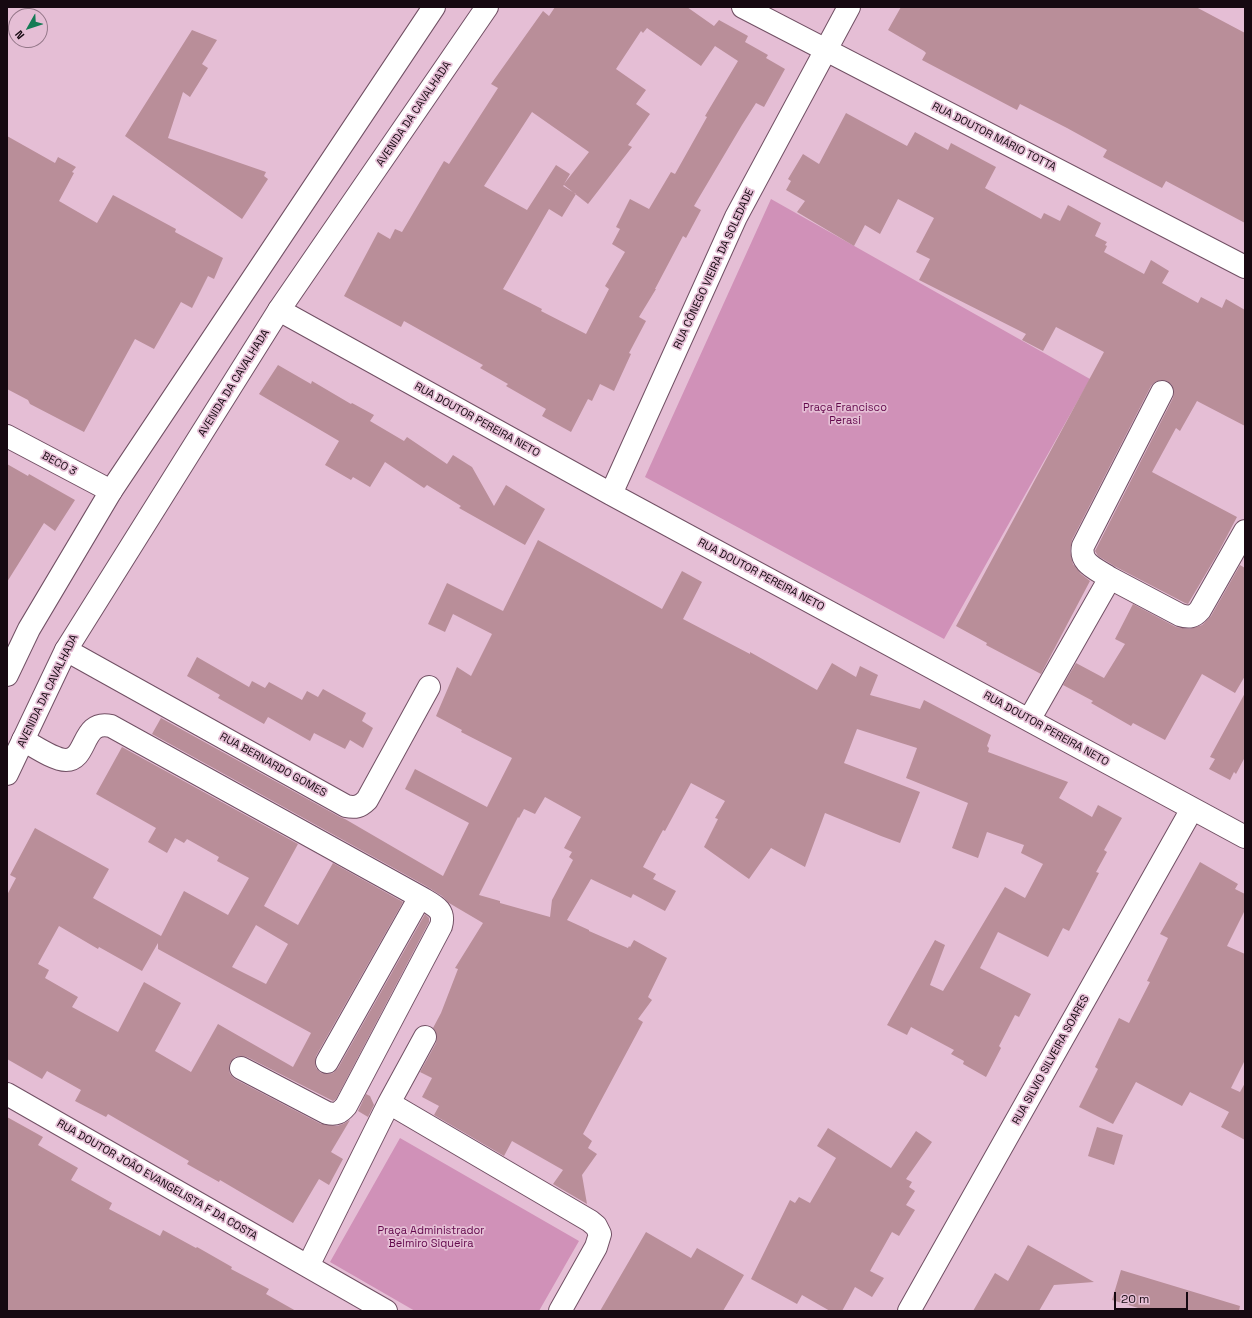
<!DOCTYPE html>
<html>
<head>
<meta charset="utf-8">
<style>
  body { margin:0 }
  #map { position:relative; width:1252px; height:1318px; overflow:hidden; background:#e5bed5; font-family:"Space Grotesk",sans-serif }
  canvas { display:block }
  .frame { position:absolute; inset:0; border:8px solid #160911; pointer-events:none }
  .north { position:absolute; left:8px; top:8px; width:40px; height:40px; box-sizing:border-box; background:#e5bed5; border:1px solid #927687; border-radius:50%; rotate:231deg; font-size:11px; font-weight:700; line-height:16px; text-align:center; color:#160911 }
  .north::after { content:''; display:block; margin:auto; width:14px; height:18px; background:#147b55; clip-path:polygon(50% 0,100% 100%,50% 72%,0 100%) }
  .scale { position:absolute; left:1114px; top:1292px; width:74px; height:18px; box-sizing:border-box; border:2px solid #160911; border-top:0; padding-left:5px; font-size:12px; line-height:14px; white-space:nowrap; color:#160911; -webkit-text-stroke:3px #e5bed5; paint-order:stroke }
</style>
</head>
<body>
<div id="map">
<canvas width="1252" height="1318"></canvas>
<div class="frame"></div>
<div class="north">N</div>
<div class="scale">20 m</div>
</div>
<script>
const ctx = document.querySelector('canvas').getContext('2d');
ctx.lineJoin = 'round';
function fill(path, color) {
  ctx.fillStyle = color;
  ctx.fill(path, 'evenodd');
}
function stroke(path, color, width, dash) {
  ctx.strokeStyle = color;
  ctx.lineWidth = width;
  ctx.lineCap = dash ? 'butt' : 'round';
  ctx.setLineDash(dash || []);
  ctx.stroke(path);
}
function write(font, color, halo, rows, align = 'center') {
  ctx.font = font + ' "Space Grotesk",sans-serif';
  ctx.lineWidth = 3.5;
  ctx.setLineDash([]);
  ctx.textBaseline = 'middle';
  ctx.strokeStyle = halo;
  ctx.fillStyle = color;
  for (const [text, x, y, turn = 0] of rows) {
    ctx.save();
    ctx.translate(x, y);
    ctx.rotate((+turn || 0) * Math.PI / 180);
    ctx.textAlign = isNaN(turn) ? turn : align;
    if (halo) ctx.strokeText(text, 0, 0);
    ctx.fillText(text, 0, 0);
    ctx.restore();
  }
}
const green = new Path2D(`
  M771,199L1090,379L944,639L645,477Z
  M400,1138L579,1241L539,1311H415L330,1262Z`);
const building = new Path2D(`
  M555,7H687L714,26L719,20L748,36L745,42L768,55L766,58L785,69L764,107L756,103L742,125L694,206L701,210L686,238L683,236L655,289H656L639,317L646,321L629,353L631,354L614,391L600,384L592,401L588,399L571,432L542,416L546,409L506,386L508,384L480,368L483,365L404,321L401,327L344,296L378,232L390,239L395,229L402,232L444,161L449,164L498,88L491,84L543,11L549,16ZM647,28L701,66L715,46L738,61L705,116L707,117L675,174L671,172L649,209L630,199L616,227L620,229L612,244L625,252L605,286L609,289L586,334L541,311L542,309L503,289L549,209L562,217L576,194L563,186L564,185L588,204L632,147L628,145L650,114L636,104L646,90L616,69L641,31L643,33ZM532,112L589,152L564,184L570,174L556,165L527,210L484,186Z
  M901,7H1196L1245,33V223L1166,181L1162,188L1103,157L1107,150L1067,128L1020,104L1017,110L922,60L926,53L924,51L888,30Z
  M192,30L217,40L202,64L208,68L190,97L183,92L168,138L266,172L264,176L268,179L242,219L125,136Z
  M846,113L907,146L915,132L948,150L951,143L996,167L985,188L1041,219L1044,213L1060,221L1068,205L1101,223L1095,236L1107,242L1105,245L1107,246L1104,252L1144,274L1151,260L1169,271L1162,283L1198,303L1201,297L1222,308L1226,299L1245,310V426L1197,401L1180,431L1176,428L1152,472L1237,517L1218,553L1188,604L1185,603L1116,567L1098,556L1095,551L1173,398L1174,391L1172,385L1167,381L1161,380L1155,382L1151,386L1072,540L1070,551L1073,564L1081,574L1090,581L1041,674L986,645L987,643L956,626L1104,352L1056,327L1043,351L1022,340L1026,334L919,280L930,259L916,252L934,218L898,199L880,234L865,225L854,246L797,212L805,201L786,190L791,181L788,179L803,154L819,164Z
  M7,136L55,163L58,157L76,167L72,172L74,173L59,201L97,223L113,195L176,229L175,232L223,258L214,279L208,276L192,308L181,302L154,349L135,339L84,432L30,404L28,400L7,389Z
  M278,365L311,384L312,381L351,404L352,403L374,415L370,421L404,441L407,437L447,464L453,455L472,467L494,506L506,485L545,509L525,545L459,508L461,506L427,485L424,488L385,462L370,487L353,477L351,480L325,465L339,441L259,394Z
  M7,464L28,476L29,474L75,500L55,531L44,523L7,582Z
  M538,540L662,609L682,571L702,582L683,619L750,654V652L817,690L832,663L856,677L860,666L878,675L870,695L920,709L924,700L991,735L987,746L989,748L988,752L1068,782L1059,798L1092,817L1098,805L1122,818L1104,850L1107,852L1096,872L1099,873L1069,931L1063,928L1048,957L998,932L980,968L1031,994L1019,1017L1015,1015L999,1046L1001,1048L986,1077L963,1064L964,1061L951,1054L954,1050L911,1027L907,1035L887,1025L935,940L945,945L930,985L943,991L1005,887L1025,898L1043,864L1021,853L1024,845L987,832L978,858L952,848L968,803L906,778L917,748L857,729L844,763L920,792L900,843L881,836L825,813L805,867L771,848L749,879L704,847L718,819L715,818L725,801L691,783L665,831L663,830L643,867L656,874L653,879L676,891L665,911L633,894L631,898L591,879L567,920L589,930V931L628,948L629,946L630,947L634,940L667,958L648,997L652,1000L638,1019L643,1022L583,1134L592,1141L588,1148L597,1154L582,1175L587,1204L553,1184L563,1170L512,1141L504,1156L434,1115L439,1106L422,1097L432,1078L420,1072L436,1043L437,1036L433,1028L441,1013L458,969L455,968L483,923L449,903L442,896L426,886L152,734L161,718L340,817L345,819L443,876L469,823L405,789L415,769L487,807L512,758L461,732L462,730L436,716L457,667L471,676L492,634L453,614L445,632L428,624L447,583L503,611ZM545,797L581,817L564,848L572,852L569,857L573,860L552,900L550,917L500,903V901L479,895L518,817L519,818L524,809L535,814Z
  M1240,565L1245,568V676L1235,693L1202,674L1165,740L1133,723L1131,726L1091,703L1093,701L1063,685L1076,663L1104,678L1125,644L1115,639L1133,604L1176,627L1190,629L1202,625L1211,616Z
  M197,657L249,687L252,681L265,688L269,682L302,700L307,691L318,697L323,689L366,713L362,721L373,728L363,748L350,740L345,749L314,733L310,741L268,717L264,724L218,698L220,695L187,676Z
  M1245,693V757L1236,774L1234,772L1230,780L1209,769L1215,759L1210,757Z
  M122,747L298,844L264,906L298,925L333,863L403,902L316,1056L315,1062L316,1068L321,1073L327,1074L333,1073L338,1068L425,914L429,918V922L336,1099L333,1101L247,1057L241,1056L235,1057L230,1063L229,1069L230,1074L235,1079L321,1124L337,1126L343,1124L350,1120L331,1152L343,1159L329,1185L319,1179L293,1223L220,1180L219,1182L187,1164L189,1161L108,1114L106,1117L75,1101L81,1090L47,1071L42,1079L7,1059V895L16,878L10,875L35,828L109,869L93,898L161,936L184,891L228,915L249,878L217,861L219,857L187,839L184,843L175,838L167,853L148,842L156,828L96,794ZM256,925L288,944L266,984L232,967ZM59,926L98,949L99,947L142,971L158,943V949L311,1033L293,1067L218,1024L191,1072L155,1051L181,1003L144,982L118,1032L72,1007L78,997L45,978L49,970L38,964Z
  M1200,862L1238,884L1235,889L1245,894V910L1227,946L1245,954V1060L1231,1088L1240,1092L1245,1083V1140L1221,1127L1229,1112L1190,1092L1182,1106L1136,1082L1113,1124L1079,1107L1098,1069L1095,1067L1119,1018L1129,1023L1150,982L1147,981L1168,938L1160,934Z
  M366,1094L370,1096L374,1105L368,1117L358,1111Z
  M7,1117L43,1137L38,1145L78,1168L71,1180L112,1203L109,1209L160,1236L163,1230L196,1248L197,1247L232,1267L231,1269L269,1289L266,1294L296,1311H7Z
  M1097,1127L1123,1135L1114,1165L1088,1156Z
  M828,1128L891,1168L916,1131L932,1142L906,1179L912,1182L909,1187L915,1191L906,1205L915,1210L899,1236L892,1232L870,1271L884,1278L872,1297L855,1287L842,1311H830L802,1295L797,1304L751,1279L790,1200L795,1203L799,1197L810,1203L836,1158L817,1146Z
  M646,1232L691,1258L697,1248L744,1275L723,1311H600Z
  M1028,1245L1094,1282L1054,1285L1039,1311H973L995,1273L1008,1281Z
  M1121,1270L1240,1306L1239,1311H1148L1112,1300Z`);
const minor = new Path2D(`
  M743,7L1245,267
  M279,310L611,494L1245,837
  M7,436L111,491
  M611,494L736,217L849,7
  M1110,578C1097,569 1079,564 1083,546L1162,392
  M66,650L346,806C355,808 360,807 367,800L429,687
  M1029,720L1110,578L1180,615C1189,618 1194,617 1200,610L1245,531
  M23,740C34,746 54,760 66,760C88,760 81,719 111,726L420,897C433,905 446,909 441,926L346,1106C340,1113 336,1115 327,1113L241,1068
  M327,1062L420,897
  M7,1094L386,1311
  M389,1103L590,1221L596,1226L600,1234L596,1247L560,1311
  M308,1266L389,1103L425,1037
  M909,1311L1192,809`);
const major = new Path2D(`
  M7,675L29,629L111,491L434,7
  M7,774L66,650L279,310L487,7`);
const streetNames = [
  ["AVENIDA DA CAVALHADA",414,114,-56],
  ["RUA DOUTOR MÁRIO TOTTA",994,137,27],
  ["RUA CÔNEGO VIEIRA DA SOLEDADE",714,269,-65],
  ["AVENIDA DA CAVALHADA",234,383,-58],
  ["RUA DOUTOR PEREIRA NETO",477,420,29],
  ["BECO 3",59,464,28],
  ["RUA DOUTOR PEREIRA NETO",761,575,28],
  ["AVENIDA DA CAVALHADA",48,691,-64],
  ["RUA DOUTOR PEREIRA NETO",1046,729,29],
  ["RUA BERNARDO GOMES",273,765,29],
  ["RUA SILVIO SILVEIRA SOARES",1051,1060,-61],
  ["RUA DOUTOR JOÃO EVANGELISTA F DA COSTA",157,1180,30]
];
const parkNames = [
  ["Praça Francisco",845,408],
  ["Perasi",845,421],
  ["Praça Administrador",431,1231],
  ["Belmiro Siqueira",431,1244]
];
fill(green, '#d091b8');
fill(building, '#b98e99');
stroke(minor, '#715064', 24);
stroke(major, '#715064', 24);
stroke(minor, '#fff', 22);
stroke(major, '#fff', 22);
write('11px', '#160911', '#e5bed5', streetNames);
write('11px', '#62084b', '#e5bed5', parkNames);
</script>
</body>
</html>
